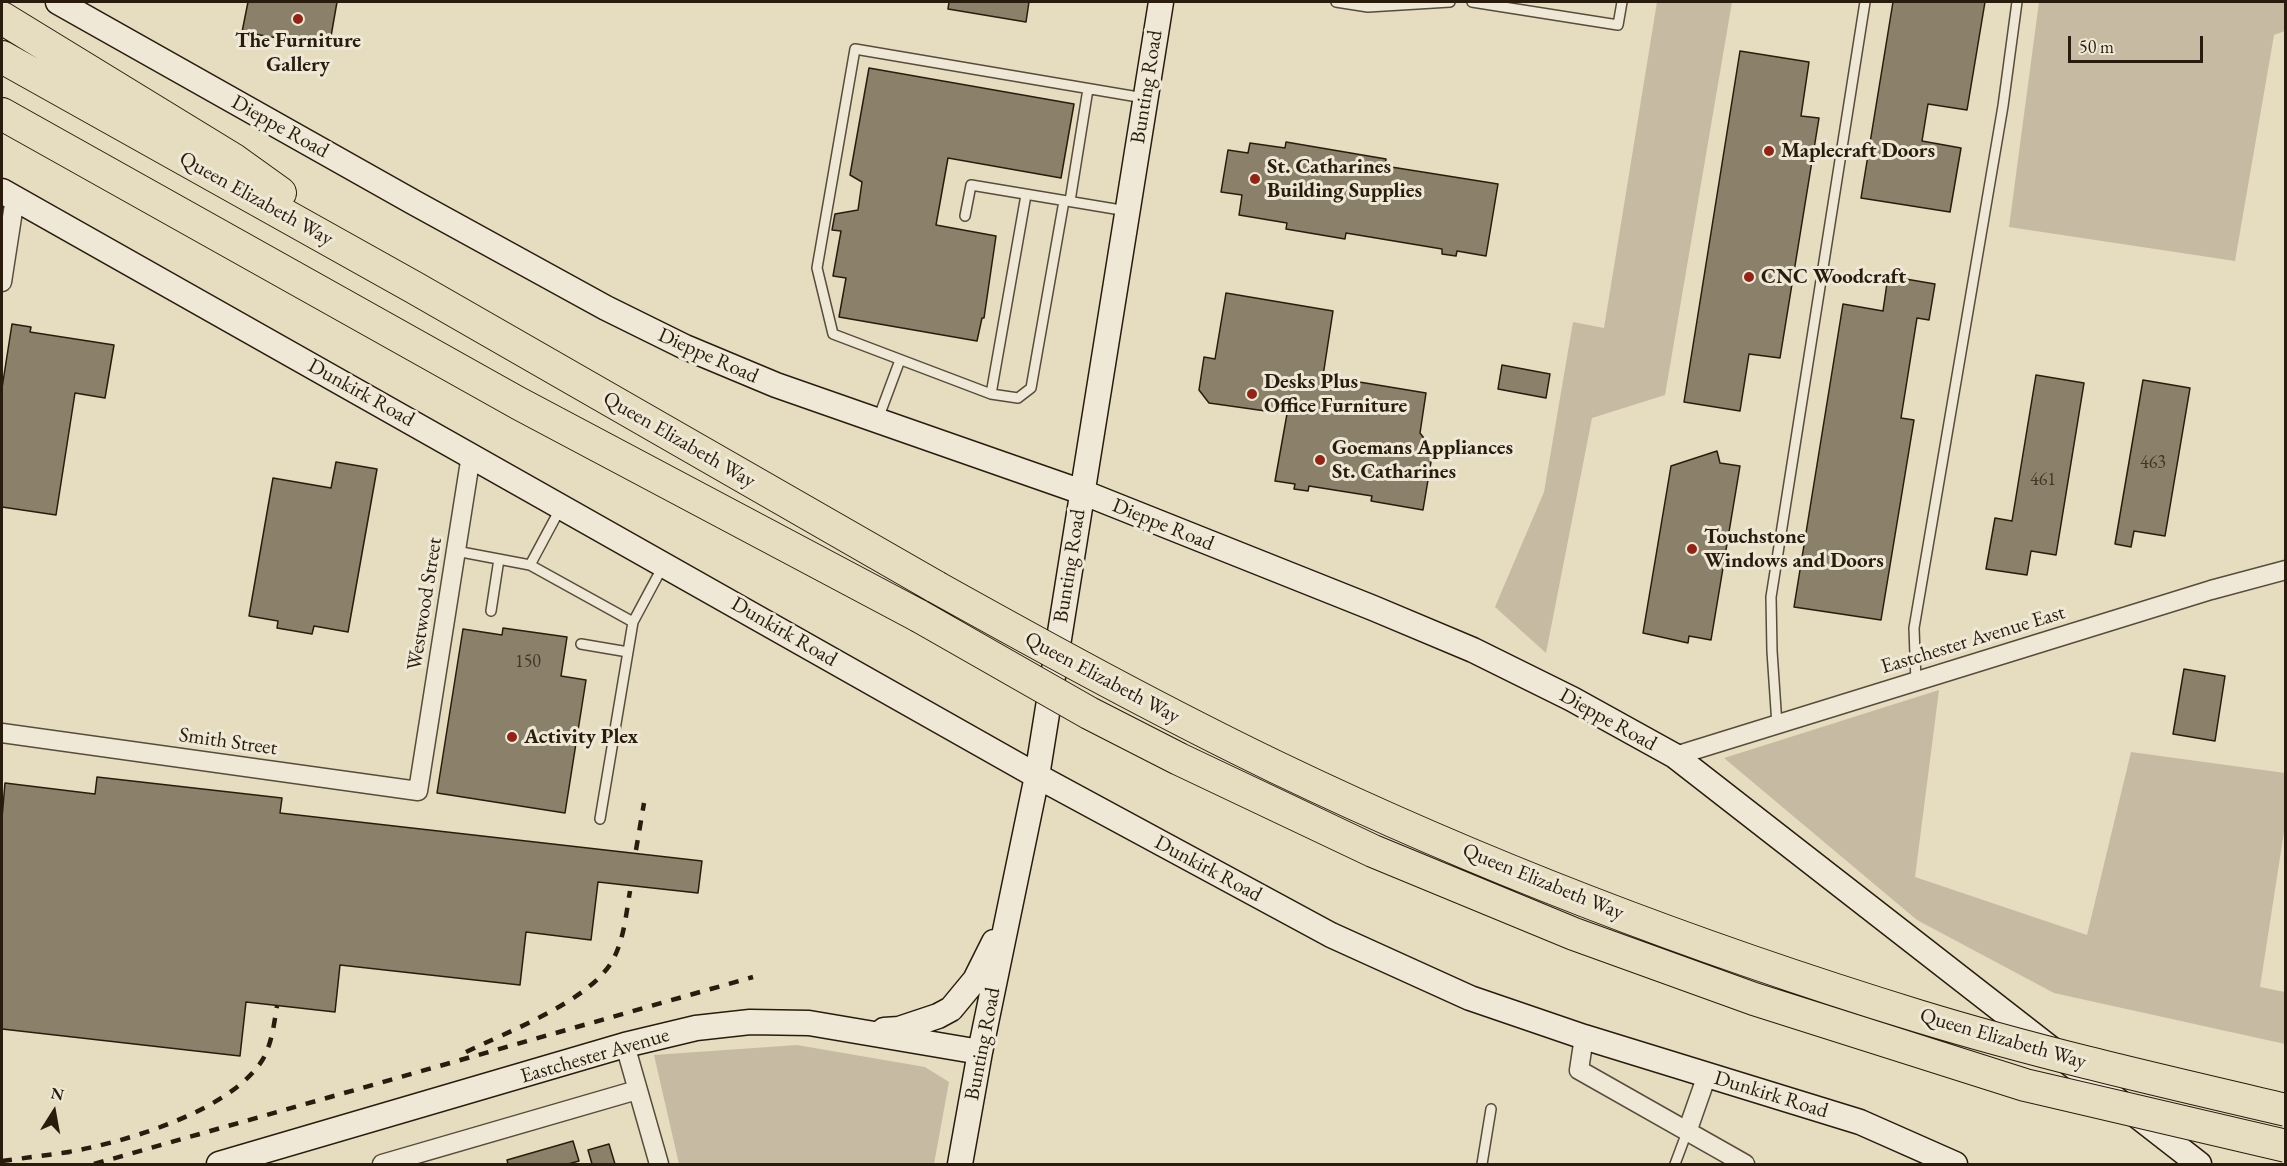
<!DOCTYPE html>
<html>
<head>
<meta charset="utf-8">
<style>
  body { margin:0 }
  #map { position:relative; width:2287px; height:1166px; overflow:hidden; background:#e6dcc0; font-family:"EB Garamond",serif }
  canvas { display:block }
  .frame { position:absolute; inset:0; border:3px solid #291c0d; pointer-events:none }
  .north { position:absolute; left:24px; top:1082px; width:60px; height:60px; -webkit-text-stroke:4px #efe8d6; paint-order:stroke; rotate:11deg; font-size:16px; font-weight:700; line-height:24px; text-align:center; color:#291c0d }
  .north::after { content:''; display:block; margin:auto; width:21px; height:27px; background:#291c0d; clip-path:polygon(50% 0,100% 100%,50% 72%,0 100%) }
  .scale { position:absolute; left:2068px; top:36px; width:135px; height:27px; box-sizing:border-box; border:3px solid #291c0d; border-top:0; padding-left:8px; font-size:18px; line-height:21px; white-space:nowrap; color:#291c0d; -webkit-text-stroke:4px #efe8d6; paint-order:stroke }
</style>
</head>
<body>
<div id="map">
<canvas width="2287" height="1166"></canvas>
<div class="frame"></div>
<div class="north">N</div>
<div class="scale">50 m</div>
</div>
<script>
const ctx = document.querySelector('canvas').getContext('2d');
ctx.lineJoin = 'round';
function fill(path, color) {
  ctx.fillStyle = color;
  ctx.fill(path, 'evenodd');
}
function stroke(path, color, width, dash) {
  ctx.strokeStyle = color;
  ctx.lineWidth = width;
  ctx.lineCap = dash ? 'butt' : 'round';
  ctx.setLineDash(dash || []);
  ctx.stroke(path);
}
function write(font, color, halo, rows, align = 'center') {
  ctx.font = font + ' "EB Garamond",serif';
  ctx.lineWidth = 6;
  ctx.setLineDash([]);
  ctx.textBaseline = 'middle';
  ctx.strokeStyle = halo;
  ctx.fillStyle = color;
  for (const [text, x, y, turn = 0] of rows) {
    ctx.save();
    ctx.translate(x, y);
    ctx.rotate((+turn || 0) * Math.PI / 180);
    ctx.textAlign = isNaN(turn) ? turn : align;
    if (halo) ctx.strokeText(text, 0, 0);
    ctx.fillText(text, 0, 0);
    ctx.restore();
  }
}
const green = new Path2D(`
  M1657,2H1732L1665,395L1592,418L1546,653L1495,607L1544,492L1573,322L1604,328Z
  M2039,2H2285V31L2274,35L2235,261L2009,227Z
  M1939,690L1915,877L2087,935L2131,752L2285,773V825L2260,987L2285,992V1044L2054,993L1917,920L1724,758Z
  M797,1045L925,1067L949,1082L934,1164H679L654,1055Z`);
const building = new Path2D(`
  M248,2H337L330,42L325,46L242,32Z
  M949,2H1029L1026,22L948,9Z
  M1893,2H1985L1967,110L1928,104L1922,141L1961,148L1950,212L1861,198Z
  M1740,51L1809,62L1801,116L1819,118L1780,358L1749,354L1740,411L1684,402Z
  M869,68L1074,104L1061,178L948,158L936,225L996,236L984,318H982L977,341L839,317L846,278L833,276L841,231L832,230L835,214L858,210L862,182L850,175Z
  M1286,142L1386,159L1385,166L1498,184L1486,256L1457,251L1456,256L1442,254V249L1346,233L1345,239L1286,229L1287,223L1239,215L1242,195L1221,192L1228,150L1248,153L1250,143L1285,148Z
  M1888,276L1935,284L1929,320L1917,318L1901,418L1914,420L1881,620L1794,607L1843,304L1883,311Z
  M1226,293L1333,311L1323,376L1426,393L1420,433L1433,450L1423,510L1371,501L1372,496L1309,486L1308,491L1294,489L1295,484L1275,481L1287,414L1209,403L1199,390L1204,357L1215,359Z
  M12,324L31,327L30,332L114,345L105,398L75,393L56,515L2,507V388Z
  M1502,365L1550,374L1546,398L1498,389Z
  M2036,375L2084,383L2056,555L2031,551L2027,575L1986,569L1995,518L2012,521Z
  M2143,380L2190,388L2165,536L2134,531L2131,547L2115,544Z
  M1717,451L1720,463L1740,466L1711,640L1689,636L1688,643L1643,633L1671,466Z
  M336,462L377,469L348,632L314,626L312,634L277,628L278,621L249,616L273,478L331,488Z
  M503,628L567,637L561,676L586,680L565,813L437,793L463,629L502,635Z
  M2184,669L2225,676L2215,741L2173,734Z
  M97,777L282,798L280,813L702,861L698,893L598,882L591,940L526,932L520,985L340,965L335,1012L246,1002L240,1056L2,1029V818L5,783L95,794Z
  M573,1141L579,1161L568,1164H508L507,1160Z
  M609,1144L615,1164H592L588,1150Z`);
const lane = new Path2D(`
  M1336,2L1368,7L1450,2
  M1472,2L1618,25L1622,2
  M1026,195L991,394L833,334L817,268L855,49L1144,98
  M1070,201L1088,89
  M965,216L971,185L1127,211
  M991,394L1018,398L1031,388L1064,201
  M878,419L900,360
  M456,551L530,565L633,622L600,819
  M530,565L560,509
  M491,611L499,559
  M633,622L663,566
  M581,644L628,652
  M1916,682L1914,628L2003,106L2017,2
  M1777,725L1772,651L1771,597L1865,2
  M1482,1164L1491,1109
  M1675,1164L1687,1132`);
const street = new Path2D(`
  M2,282L15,198
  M2,733L418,791L471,455
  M1675,756L2211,590L2286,570
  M1584,1037L1579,1070L1745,1164
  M625,1045L659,1164
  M1687,1132L1707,1075
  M382,1164L637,1090`);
const secondary = new Path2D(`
  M58,2L413,202L606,308L685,347L776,385L1082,492L1373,608L1473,650L1572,699L1675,756L2199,1164
  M2,191L1037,776L1331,935L1470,998L1584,1037L1860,1122L1955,1164
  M884,1030L899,1029L938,1016L951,1009L975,980L994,942
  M219,1164L625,1045L696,1028L750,1022L809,1023L980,1052
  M960,1164L980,1052L1037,776L1161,2`);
const highway = new Path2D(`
  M2,18L234,160L280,193
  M2,57L415,288L936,587
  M2,114L518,403L919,616`);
const rail = new Path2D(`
  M636,850L644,803
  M466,1052C507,1032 587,1002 611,963C624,942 626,914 630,891
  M62,1153C120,1144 231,1112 263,1059C272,1043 274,1024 277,1006
  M2,1161L70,1152
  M94,1164L753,977`);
const highwayBridge = new Path2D(`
  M936,587C1049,650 1162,712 1278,768C1484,867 1700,949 1918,1016C2039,1053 2162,1081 2286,1110
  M919,616L1089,713L1179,759L1373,851L1574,934L1754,999L2025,1085L2286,1146`);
const markers = [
  [298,19,6,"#8f2418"],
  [1769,151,6,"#8f2418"],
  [1255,179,6,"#8f2418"],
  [1749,277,6,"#8f2418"],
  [1252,394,6,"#8f2418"],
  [1320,460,6,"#8f2418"],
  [1692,549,6,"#8f2418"],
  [512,737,6,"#8f2418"]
];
const numberNames = [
  ["463",2153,463],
  ["461",2043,480],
  ["150",528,662]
];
const poiNames = [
  ["The Furniture",298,41,"center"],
  ["Gallery",298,65,"center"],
  ["Maplecraft Doors",1781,151],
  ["St. Catharines",1267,167],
  ["Building Supplies",1267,191],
  ["CNC Woodcraft",1761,277],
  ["Desks Plus",1264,382],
  ["Office Furniture",1264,406],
  ["Goemans Appliances",1332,448],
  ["St. Catharines",1332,472],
  ["Touchstone",1704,537],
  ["Windows and Doors",1704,561],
  ["Activity Plex",524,737]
];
const streetNames = [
  ["Bunting Road",1147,87,-81],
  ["Dieppe Road",280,127,29],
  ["Queen Elizabeth Way",256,199,29],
  ["Dieppe Road",708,356,24],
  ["Dunkirk Road",361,393,29],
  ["Queen Elizabeth Way",679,440,30],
  ["Dieppe Road",1163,525,22],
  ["Bunting Road",1070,566,-81],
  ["Westwood Street",425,604,-81],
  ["Dunkirk Road",784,632,30],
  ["Eastchester Avenue East",1973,640,-17],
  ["Queen Elizabeth Way",1102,678,28],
  ["Dieppe Road",1608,720,29],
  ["Smith Street",228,742,8],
  ["Dunkirk Road",1208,869,28],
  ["Queen Elizabeth Way",1543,882,22],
  ["Queen Elizabeth Way",2003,1039,16],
  ["Bunting Road",983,1044,-79],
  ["Eastchester Avenue",595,1056,-16],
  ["Dunkirk Road",1771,1095,17]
];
fill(green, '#c6bba2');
fill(building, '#8b806a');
stroke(building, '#291c0d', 1.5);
stroke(lane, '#584c3a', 12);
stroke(street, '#584c3a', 21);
stroke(secondary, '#291c0d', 27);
stroke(highway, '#291c0d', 34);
stroke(lane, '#efe8d6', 9);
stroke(street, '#efe8d6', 18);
stroke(secondary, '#efe8d6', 24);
stroke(highway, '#e6dcc0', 32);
stroke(rail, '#291c0d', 4.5, [10, 10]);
stroke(highwayBridge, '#291c0d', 34, []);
stroke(highwayBridge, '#e6dcc0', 32);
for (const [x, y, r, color] of markers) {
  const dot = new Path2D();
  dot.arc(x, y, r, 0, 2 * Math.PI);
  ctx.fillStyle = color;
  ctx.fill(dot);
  stroke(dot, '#efe8d6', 2);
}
write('18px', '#423524', null, numberNames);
write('bold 21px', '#291c0d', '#efe8d6', poiNames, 'left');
write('21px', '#291c0d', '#efe8d6', streetNames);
</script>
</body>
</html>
